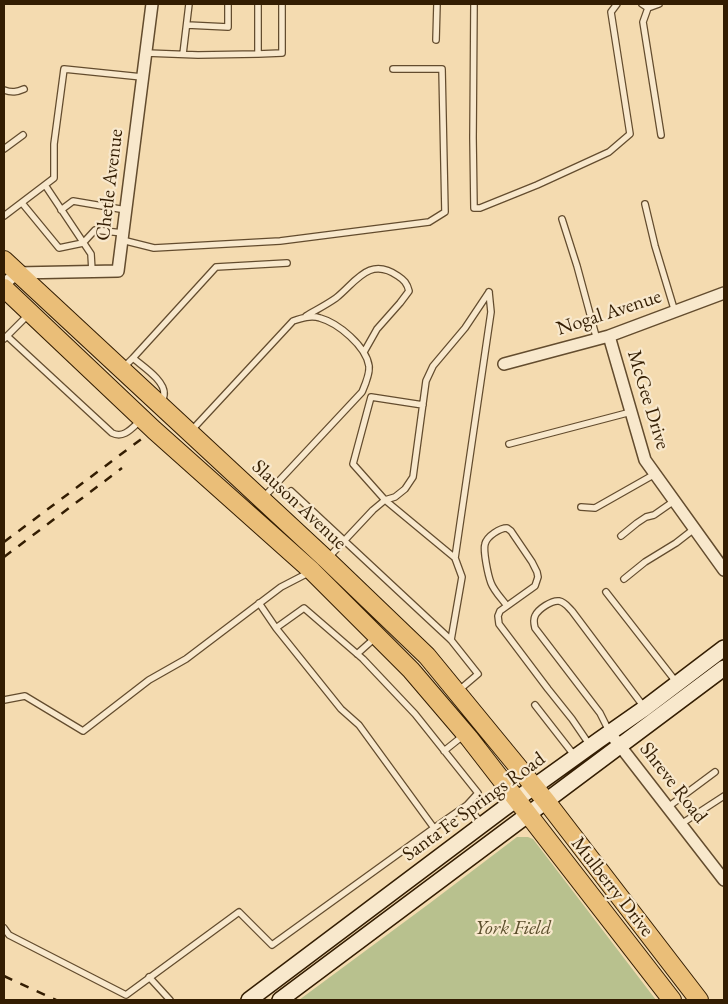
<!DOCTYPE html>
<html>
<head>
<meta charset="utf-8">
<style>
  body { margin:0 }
  #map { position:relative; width:728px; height:1004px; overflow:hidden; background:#f4dbb0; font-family:"EB Garamond",serif }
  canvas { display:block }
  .frame { position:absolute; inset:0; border:5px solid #331d02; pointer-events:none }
</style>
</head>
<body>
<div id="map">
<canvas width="728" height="1004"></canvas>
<div class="frame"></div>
</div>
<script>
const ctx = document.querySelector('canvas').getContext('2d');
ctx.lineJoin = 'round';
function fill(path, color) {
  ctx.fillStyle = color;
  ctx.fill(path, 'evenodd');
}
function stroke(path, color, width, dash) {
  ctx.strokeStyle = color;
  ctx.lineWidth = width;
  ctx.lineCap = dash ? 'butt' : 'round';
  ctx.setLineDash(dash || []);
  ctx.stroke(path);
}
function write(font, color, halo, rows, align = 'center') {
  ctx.font = font + ' "EB Garamond",serif';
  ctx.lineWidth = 4.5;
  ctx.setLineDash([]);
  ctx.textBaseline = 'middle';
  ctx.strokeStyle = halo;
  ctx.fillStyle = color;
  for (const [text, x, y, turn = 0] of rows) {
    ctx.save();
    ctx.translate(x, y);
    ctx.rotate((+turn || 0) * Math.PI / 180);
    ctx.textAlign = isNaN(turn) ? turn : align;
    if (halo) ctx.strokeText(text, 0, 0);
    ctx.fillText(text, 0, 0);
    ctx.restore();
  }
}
const green = new Path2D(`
  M517,837H528L533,839L656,1000H299L430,903Z`);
const service = new Path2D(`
  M474,4L473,138L474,208H480L537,185L609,152L630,134L611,12L617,4
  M642,4L648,8L659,4
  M648,8L643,22L661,135
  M187,25L228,27V4
  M436,40L437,4
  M146,53L198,55L258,54V4
  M183,54L189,4
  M258,54L282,53V4
  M4,90C12,93 17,92 24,89
  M4,149L23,135
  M45,185L91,254L92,271
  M22,203L59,248L83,243L95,230L123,233
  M645,204L655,246L675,312
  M61,210L73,201L126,210
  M4,216L54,178V144L64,69L142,77
  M562,219L577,266L597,340
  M122,240L154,248L280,241L429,222L445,212L442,69H393
  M306,316C316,310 326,305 336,298C356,282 369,256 398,276C404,280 407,283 409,291L400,303L377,329L364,352
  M7,336L112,433C124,439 132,428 141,420
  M4,339L28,315
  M133,358L216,267L287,263
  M123,368L133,358C142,366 166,381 164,395C164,398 162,401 161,403
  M423,405L371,397L353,464L385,500L455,558L462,577L451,640
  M191,431L293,321C302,318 311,315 320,318C338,323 366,346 369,366C370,374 365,385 362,392L263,498
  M509,444L631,412
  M291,491L451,640L478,674L458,691
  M581,507L595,508L655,474
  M621,536L637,523L646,517L654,515L674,501
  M328,558L373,510L385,500L395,497L405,489L413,477L426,381L433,366L465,328L489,292
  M455,558L491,312L489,292
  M624,579L645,562L676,543L694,529
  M606,592L677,683
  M259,603L276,628L304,608L363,659L415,714L478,793L467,805L481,823
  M507,606C502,599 494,591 491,583C488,575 483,551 485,544C487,536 500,528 507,528L511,531L532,562L537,572L538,577L535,586L500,611L498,616L499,624L548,689L572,719L589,744
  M276,628L341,709L359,725L434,828L467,805
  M357,654L376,637
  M4,700L25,696L83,731L149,680L186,659L281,587L310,572
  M535,705L574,755
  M609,731L600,713L535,628C534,624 533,620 535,616C538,609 552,600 559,601C565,602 568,607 572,611L644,707
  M444,751L464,735
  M668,807L715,772
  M681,824L724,796
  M4,928L9,935L126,995L239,912L272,945L434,828
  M149,977L170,1000`);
const minor = new Path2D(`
  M4,284L17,273L118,271L152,4
  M609,336L645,460L724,570
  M504,364L609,336L724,293
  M610,733L724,880`);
const secondary = new Path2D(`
  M249,1000L503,809L599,740L645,708L724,648
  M280,1000L724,668`);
const primary = new Path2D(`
  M4,260L326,559L427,656L546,801L699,1000
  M4,288L154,430L312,571L411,670L469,738L672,1000`);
const rail = new Path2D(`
  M4,542L148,434
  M4,557L122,468
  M4,976L56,1000`);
const streetNames = [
  ["Chetle Avenue",110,185,-83],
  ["Nogal Avenue",609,313,-18],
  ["McGee Drive",648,400,73],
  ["Slauson Avenue",299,505,43],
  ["Shreve Road",673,783,52],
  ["Santa Fe Springs Road",474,807,-36],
  ["Mulberry Drive",612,887,52]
];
const parkNames = [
  ["York Field",513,929]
];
fill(green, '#b8c18e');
stroke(service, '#634c2e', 8);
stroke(minor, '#634c2e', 14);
stroke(secondary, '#331d02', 18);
stroke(primary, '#331d02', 20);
stroke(service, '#f8e8cc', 5.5);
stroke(minor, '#f8e8cc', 11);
stroke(secondary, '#f8e8cc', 15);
stroke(primary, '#eabe78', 18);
stroke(rail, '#331d02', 2.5, [9, 9]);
write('20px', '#331d02', '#f8e8cc', streetNames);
write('italic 20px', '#5b4e2c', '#f8e8cc', parkNames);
</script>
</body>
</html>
